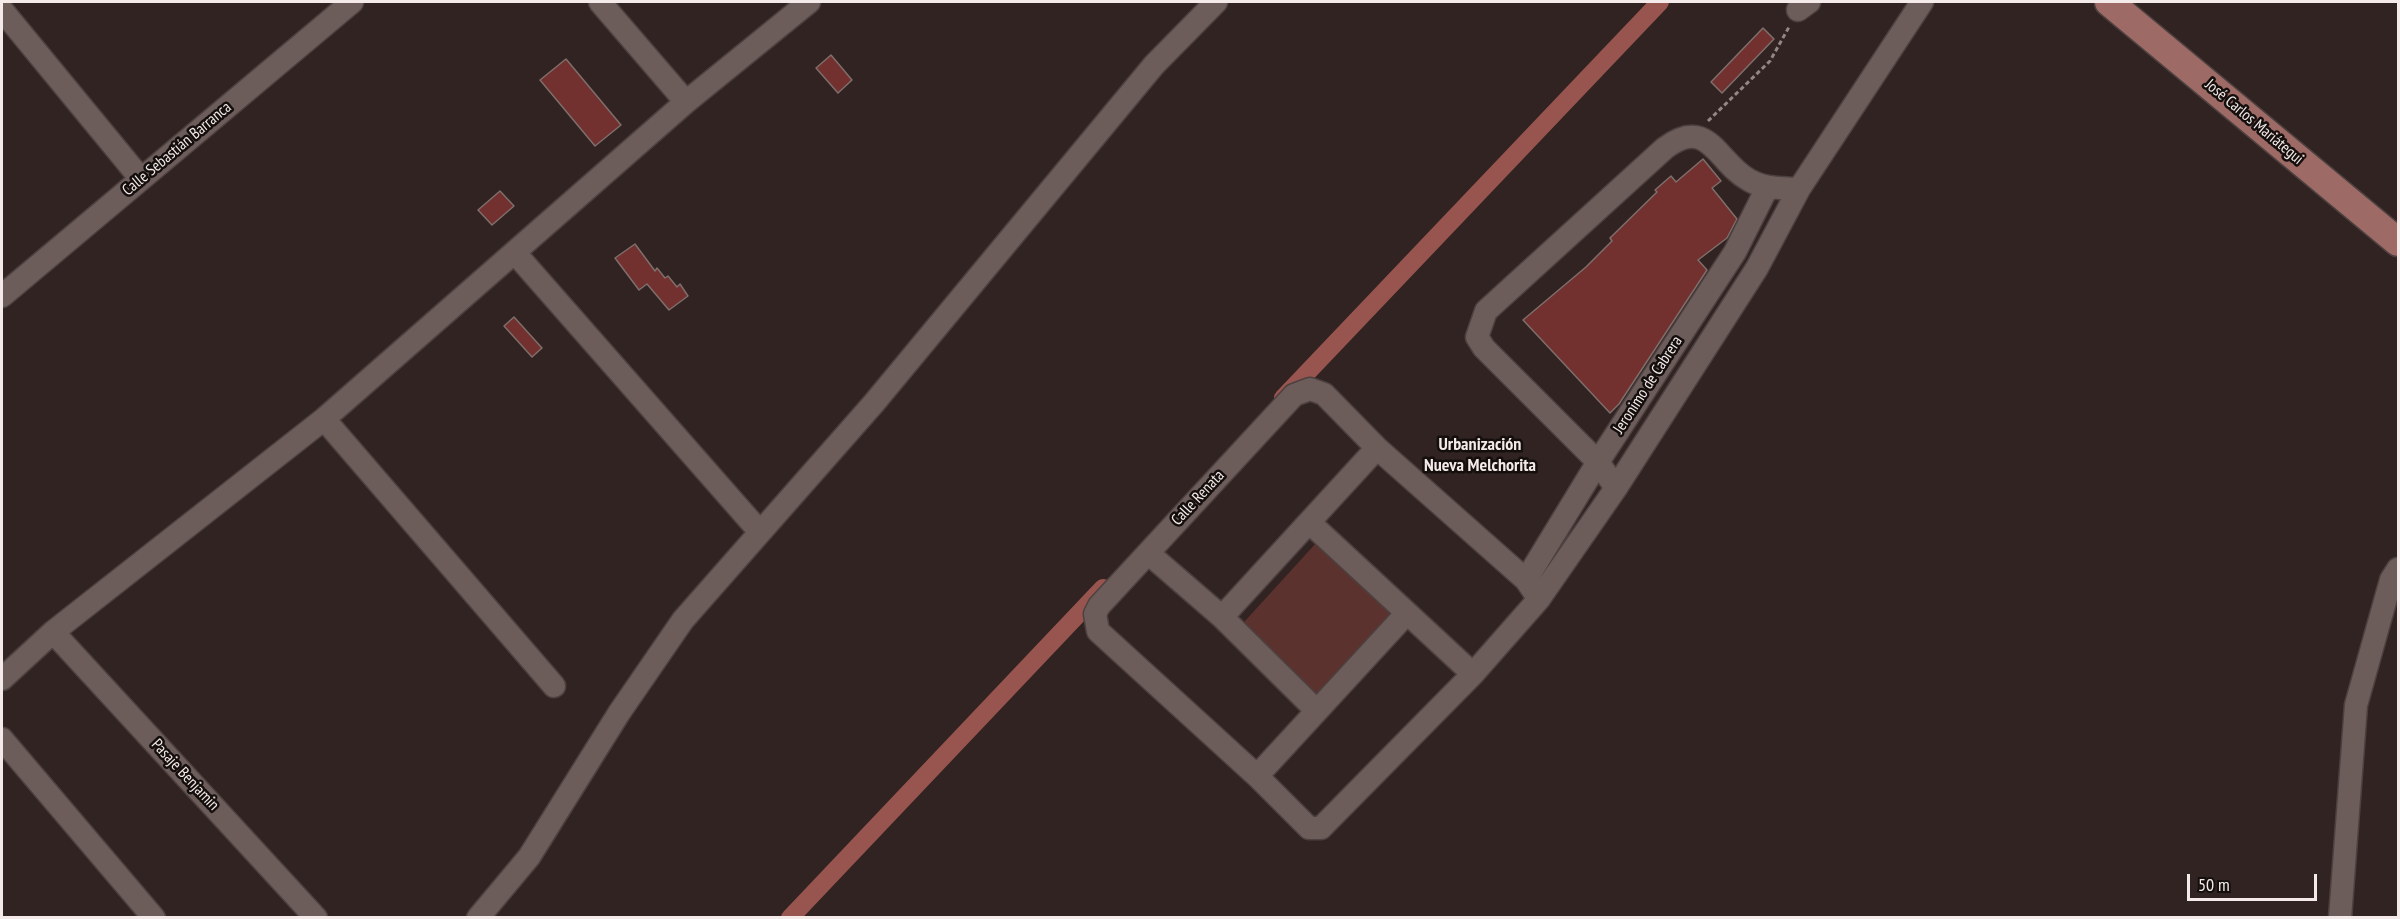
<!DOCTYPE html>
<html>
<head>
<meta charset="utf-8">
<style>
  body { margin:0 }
  #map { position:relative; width:2400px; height:919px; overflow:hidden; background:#302321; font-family:"PT Sans Narrow",sans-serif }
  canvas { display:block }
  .frame { position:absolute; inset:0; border:3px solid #f3eae9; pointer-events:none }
  .scale { position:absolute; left:2187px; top:874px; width:130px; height:27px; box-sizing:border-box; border:3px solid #f3eae9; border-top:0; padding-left:8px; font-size:18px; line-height:21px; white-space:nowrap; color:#f3eae9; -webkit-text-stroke:4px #140e0d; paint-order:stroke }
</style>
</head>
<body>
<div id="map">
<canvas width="2400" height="919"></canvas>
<div class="frame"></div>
<div class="scale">50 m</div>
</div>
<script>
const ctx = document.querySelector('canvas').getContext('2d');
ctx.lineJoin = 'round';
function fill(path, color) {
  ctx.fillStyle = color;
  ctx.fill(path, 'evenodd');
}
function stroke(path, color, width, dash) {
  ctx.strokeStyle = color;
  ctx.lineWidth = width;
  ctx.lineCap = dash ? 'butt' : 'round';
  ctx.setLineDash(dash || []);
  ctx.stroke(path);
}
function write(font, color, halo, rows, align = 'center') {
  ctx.font = font + ' "PT Sans Narrow",sans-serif';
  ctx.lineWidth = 5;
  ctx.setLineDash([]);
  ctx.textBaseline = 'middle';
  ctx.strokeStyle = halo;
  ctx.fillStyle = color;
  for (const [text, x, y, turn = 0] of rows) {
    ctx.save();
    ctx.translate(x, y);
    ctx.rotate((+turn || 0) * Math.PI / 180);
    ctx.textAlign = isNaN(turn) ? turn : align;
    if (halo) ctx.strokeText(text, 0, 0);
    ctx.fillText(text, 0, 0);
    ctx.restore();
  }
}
const green = new Path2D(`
  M1317,542L1408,618L1326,705L1245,632V621Z`);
const canal = new Path2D(`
  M1283,398L1660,2
  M790,918L1103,588`);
const building = new Path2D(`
  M1763,28L1774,39L1722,93L1711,82Z
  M831,55L852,80L838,93L816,68Z
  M566,59L621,125L595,146L540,80Z
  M1703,159L1721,181L1712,188L1737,219L1727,238L1698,260L1707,270L1619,404L1610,413L1523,320L1586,267L1612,241L1610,238L1657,192L1655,190L1671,176L1676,182Z
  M500,191L514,206L492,225L478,210Z
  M635,244L655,271L657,268L665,278L668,276L677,287L680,284L688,296L669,310L647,284L639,290L615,258Z
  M514,317L542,348L532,357L504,326Z`);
const path = new Path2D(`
  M1708,121L1770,61L1789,27`);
const minor = new Path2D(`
  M600,2L686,102
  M2,10L141,179
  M1798,10L1809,2
  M515,253L760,532
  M2,296L352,2
  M324,419L554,686
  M1616,488L1598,462L1484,348L1477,337L1486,311L1665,148C1709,115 1717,163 1749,180C1764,189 1781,188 1799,189
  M1310,523L1473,674
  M1148,553L1222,617L1316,710
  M1526,580L1598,462L1735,252L1767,188
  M1539,599L1526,580L1377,448L1324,394L1310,389L1294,395L1099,606L1095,614L1098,631L1257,776L1309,828H1321L1473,674L1539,599L1616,488L1757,268L1799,189L1922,2
  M1222,617L1377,448
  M53,632L316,918
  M2,679L53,632L324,419L686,102L809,2
  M2,739L154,918
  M1257,776L1407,613
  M478,918L529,857L619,713L683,620L874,403L1154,65L1216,2
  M2340,918L2356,705L2391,580L2398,569`);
const major = new Path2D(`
  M2109,2L2398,242`);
const streetNames = [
  ["José Carlos Mariátegui",2254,122,40],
  ["Calle Sebastián Barranca",177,149,-40],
  ["Jeronimo de Cabrera",1648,385,-57],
  ["Calle Renata",1198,498,-47],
  ["Pasaje Benjamin",185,775,47]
];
const neighbourhoodNames = [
  ["Urbanización",1480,445],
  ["Nueva Melchorita",1480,466]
];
fill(green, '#5b322e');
stroke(canal, '#98544e', 18);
fill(building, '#72312e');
stroke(building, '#7e6e6c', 1.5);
stroke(minor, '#4d4140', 25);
stroke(major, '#4d4140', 31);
stroke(path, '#928785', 3, [4.5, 3]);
stroke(minor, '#6c5d5b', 22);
stroke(major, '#9d6a65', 28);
write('16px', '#f3eae9', '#140e0d', streetNames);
write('bold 18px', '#f3eae9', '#140e0d', neighbourhoodNames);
</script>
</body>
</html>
